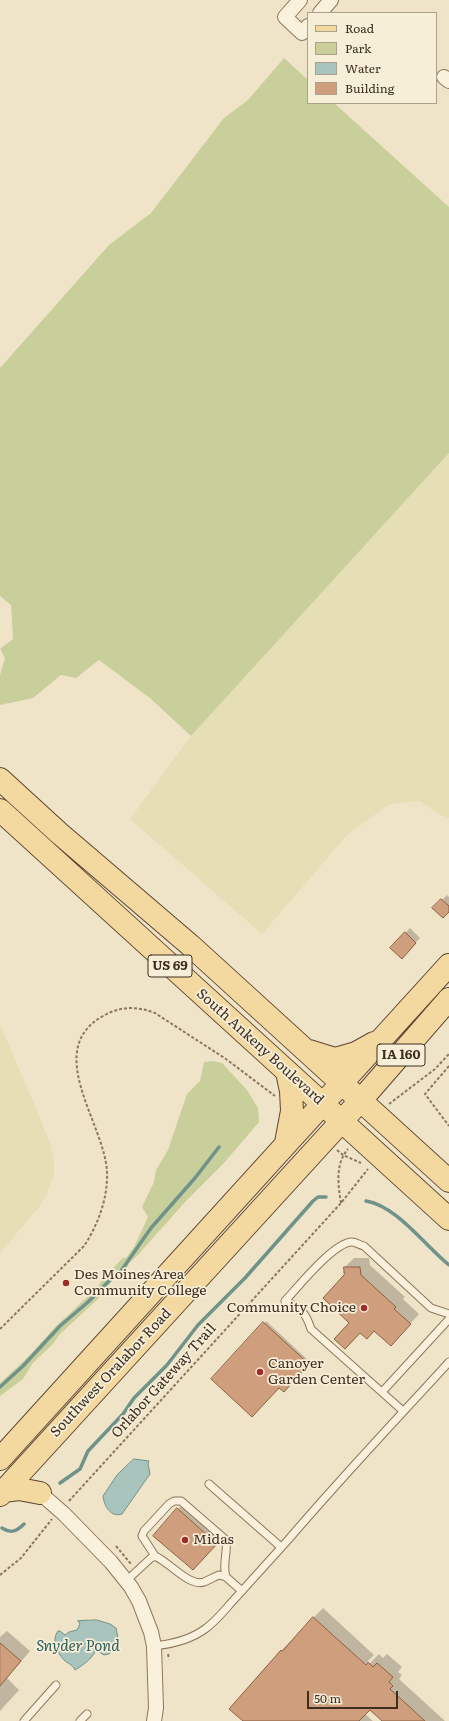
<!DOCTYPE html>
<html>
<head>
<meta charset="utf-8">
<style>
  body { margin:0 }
  #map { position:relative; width:449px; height:1721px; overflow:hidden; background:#f0e4c8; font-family:Literata,serif }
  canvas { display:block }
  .legend { position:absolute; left:307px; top:12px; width:130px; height:92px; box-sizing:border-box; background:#f7eed8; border:1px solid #ada18e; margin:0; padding:5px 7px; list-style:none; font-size:12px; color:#3d2e20 }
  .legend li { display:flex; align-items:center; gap:8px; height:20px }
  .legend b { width:20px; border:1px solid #ada18e }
  .scale { position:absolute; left:307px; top:1691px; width:91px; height:18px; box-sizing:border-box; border:2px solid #3d2e20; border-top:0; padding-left:5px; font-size:12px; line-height:14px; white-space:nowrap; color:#3d2e20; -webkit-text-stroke:3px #f7eed8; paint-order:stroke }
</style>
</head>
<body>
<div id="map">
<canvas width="449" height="1721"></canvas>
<ul class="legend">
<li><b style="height:5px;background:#f3d9a0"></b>Road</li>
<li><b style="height:11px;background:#c9cf9b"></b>Park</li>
<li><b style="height:11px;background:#a9c4bc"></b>Water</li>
<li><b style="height:11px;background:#cf9f7d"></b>Building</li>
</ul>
<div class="scale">50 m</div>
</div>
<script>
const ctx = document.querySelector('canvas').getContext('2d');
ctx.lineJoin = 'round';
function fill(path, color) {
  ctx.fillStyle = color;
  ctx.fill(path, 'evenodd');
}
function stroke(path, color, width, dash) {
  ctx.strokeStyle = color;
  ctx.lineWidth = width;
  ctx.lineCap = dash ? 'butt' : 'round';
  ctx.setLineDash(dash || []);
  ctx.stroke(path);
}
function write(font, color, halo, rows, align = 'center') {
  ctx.font = font + ' Literata,serif';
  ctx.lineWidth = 3.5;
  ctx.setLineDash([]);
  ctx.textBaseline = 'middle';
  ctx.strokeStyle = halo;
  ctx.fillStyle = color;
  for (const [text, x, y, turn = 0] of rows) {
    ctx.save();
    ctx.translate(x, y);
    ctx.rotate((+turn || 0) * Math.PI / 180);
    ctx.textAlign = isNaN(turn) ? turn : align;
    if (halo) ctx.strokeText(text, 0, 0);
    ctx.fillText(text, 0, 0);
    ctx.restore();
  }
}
const farmland = new Path2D(`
  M449,453V818L440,815L420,801L390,804L348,834L262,934L130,819L191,736Z
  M0,1025L33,1101L51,1146L54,1163V1174L47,1194L39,1207L0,1253Z`);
const green = new Path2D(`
  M284,58L308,80V103H334L449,207V453L191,736L151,699L99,660L76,678L61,675L33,698L0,705V675L5,658L0,649L13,639L11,605L0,596V368L109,245L151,213L224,118L248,100Z
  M213,1061L222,1063L247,1090L258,1108L259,1122L224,1163L186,1201L137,1256L128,1264L129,1265L123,1272L109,1284L98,1299L59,1335L53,1344L33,1363L23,1379L0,1396V1383L30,1355L56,1326L97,1288L105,1276L124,1257L125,1259L134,1247L148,1217L142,1207L154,1182L156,1170L168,1150L187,1094L200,1081L204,1062Z`);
const water = new Path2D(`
  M134,1459L149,1461L148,1464L150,1474L122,1514C111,1518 104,1506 103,1496L117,1475Z
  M97,1620L110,1624L116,1628L119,1643L109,1654L104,1655L96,1650C92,1659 83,1665 75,1670C73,1665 69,1664 65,1661C57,1653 51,1640 58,1631H60L65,1635L69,1632L77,1630L80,1624L78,1621Z`);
const shadow = new Path2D(`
  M447,895L449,897V911L434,908Z
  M410,928L420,938L402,957L392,948Z
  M354,1258H369L370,1265L405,1297L403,1299L419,1314L400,1335L350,1323L345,1267Z
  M266,1321L310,1362L284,1390L279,1386L212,1379Z
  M185,1502L223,1536L200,1561L178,1509Z
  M323,1608L374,1655L364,1665L366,1667L379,1654L383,1658L387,1654L402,1667L398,1672L402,1675L399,1679L445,1721H384L370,1709L365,1714L373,1721H244L231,1709L282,1650Z
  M7,1631L30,1651L7,1678L19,1690L0,1711V1637Z`);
const stream = new Path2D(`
  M366,1201C397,1206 425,1246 449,1265
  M0,1387L23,1366L60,1326L88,1302L113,1277L121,1271L151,1228L195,1178L219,1147
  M60,1483L80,1469L88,1451L123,1414L134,1398L167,1365L198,1325L245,1278L313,1201L318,1197H326
  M2,1528C11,1534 17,1531 24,1524`);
const building = new Path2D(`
  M441,899L449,906V912L443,918L432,908Z
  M405,932L416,943L402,959L390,948Z
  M344,1267H360L361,1275L396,1307L394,1309L411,1324L391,1346L374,1331L367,1339L360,1333L345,1349L334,1339L349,1323L323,1298L344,1275Z
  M263,1322L309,1364L284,1392L279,1388L252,1417L211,1379Z
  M177,1508L217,1544L193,1570L153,1536Z
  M313,1617L366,1665L368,1662L373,1667L377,1663L393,1677L389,1682L393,1686L390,1689L425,1721H382L370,1710L359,1721H243L229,1709L281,1650L282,1651Z
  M0,1643L21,1661L0,1686Z`);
const path = new Path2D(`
  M449,1066L425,1094L449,1126
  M389,1104L435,1069L449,1054
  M337,1150L343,1155L361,1163
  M341,1203C338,1185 335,1164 348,1149
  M0,1329L84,1246C98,1225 108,1198 107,1172C105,1124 42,1050 103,1016C120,1006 137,1006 155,1013L226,1059L275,1096
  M69,1501L341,1203L368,1169
  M116,1546L131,1564
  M0,1575L21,1558L52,1519
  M168,1654L169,1659`);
const lane = new Path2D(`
  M382,1392L449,1319
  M403,1411L311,1329C306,1313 301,1308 285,1301C298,1287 334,1242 352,1242C355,1242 360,1245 364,1246L431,1308L449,1314
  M209,1484L281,1547
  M155,1556L142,1536L144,1531L169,1504L174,1501H181L226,1540C228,1553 222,1564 226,1577
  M126,1581L151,1558L155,1556C169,1562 189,1587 204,1582C209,1580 214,1577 219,1575L226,1577L242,1591
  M154,1646C173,1644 190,1640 205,1629C215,1622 223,1612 231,1603C250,1582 269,1561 288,1540C340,1479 395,1421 449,1362
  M24,1721L56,1685
  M80,1721L87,1714`);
const street = new Path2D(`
  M300,0L285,17L302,33L308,26
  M320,13L331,0
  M444,77L449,81
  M40,1493L64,1514L111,1562L131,1587L139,1601L151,1632L154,1646L156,1708L154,1721`);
const primary = new Path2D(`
  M0,779L59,833L190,945L449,1181
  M0,810L449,1219
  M309,1051L335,1059L356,1053L374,1043
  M286,1143L292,1111L291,1091L287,1072
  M0,1459L449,965
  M3,1491L19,1489L40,1493
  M0,1495L361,1100L449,999`);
const markers = [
  [66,1283,4,"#9e2a2b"],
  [364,1308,4,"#9e2a2b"],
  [260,1372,4,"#9e2a2b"],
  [185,1540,4,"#9e2a2b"]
];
const shields = [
  [170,966,44],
  [401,1055,48]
];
const shieldNames = [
  ["US 69",170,966],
  ["IA 160",401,1055]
];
const streetNames = [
  ["South Ankeny Boulevard",260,1047,42],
  ["Southwest Oralabor Road",111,1373,-47],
  ["Orlabor Gateway Trail",164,1381,-48]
];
const poiNames = [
  ["Des Moines Area",74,1275],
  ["Community College",74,1291],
  ["Community Choice",356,1308,"right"],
  ["Canoyer",268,1364],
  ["Garden Center",268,1380],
  ["Midas",193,1540]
];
const waterNames = [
  ["Snyder Pond",78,1647]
];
fill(farmland, '#e6deb5');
fill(green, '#c9cf9b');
fill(water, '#a9c4bc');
stroke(water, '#6f938a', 1);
fill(shadow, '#0003');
stroke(stream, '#6f938a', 3.5);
fill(building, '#cf9f7d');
stroke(building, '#8d5f41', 1);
stroke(lane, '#8d765c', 9);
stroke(street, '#8d765c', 16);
stroke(primary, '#5b4430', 24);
stroke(path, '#8d765c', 2, [3, 2]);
stroke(lane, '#faf1dc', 7);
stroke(street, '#faf1dc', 14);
stroke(primary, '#f3d9a0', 22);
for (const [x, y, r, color] of markers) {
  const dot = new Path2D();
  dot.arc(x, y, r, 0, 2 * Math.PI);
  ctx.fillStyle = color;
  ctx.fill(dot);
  stroke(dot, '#f7eed8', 1.5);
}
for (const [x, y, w] of shields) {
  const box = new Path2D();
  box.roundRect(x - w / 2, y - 11, w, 22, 3);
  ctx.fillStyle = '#f7eed8';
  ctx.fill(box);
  stroke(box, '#3d2e20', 1);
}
write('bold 13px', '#3d2e20', null, shieldNames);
write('14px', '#3d2e20', '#f7eed8', streetNames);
write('14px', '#3d2e20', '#f7eed8', poiNames, 'left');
write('italic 15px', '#2f5d5a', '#f7eed8', waterNames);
</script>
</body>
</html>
